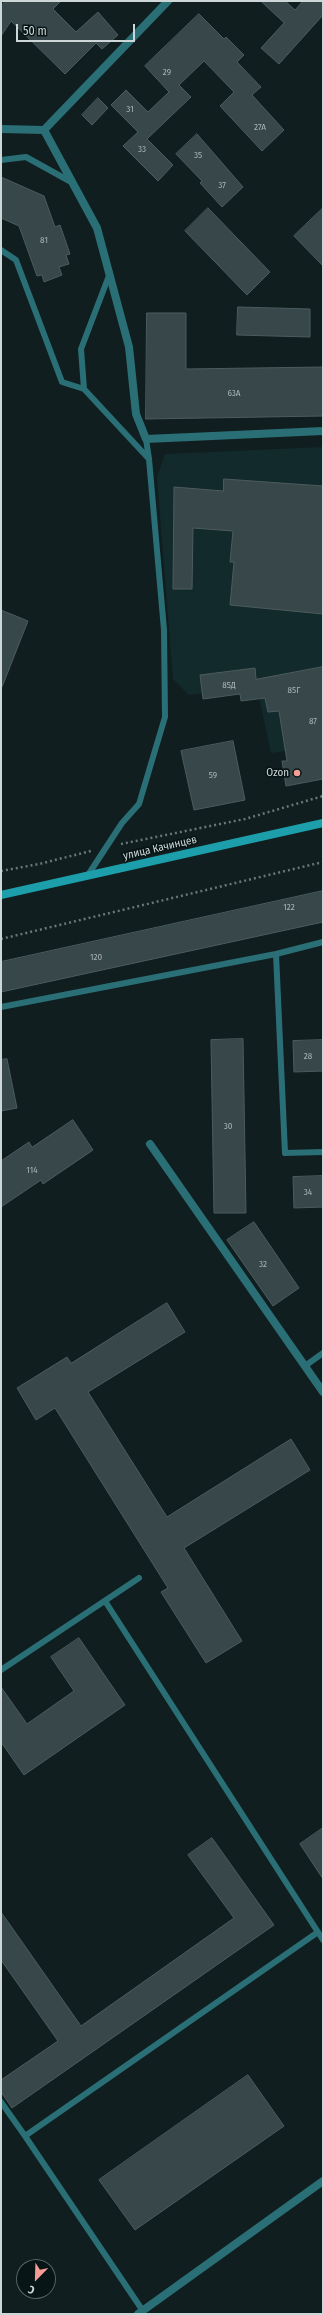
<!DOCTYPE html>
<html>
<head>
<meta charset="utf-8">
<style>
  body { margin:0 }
  #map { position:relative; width:324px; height:2315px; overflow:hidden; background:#101e1f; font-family:"Fira Sans Condensed",sans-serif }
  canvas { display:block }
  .frame { position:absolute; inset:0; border:2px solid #ced7d8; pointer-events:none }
  .north { position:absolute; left:16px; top:2259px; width:40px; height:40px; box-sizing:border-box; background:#071516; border:1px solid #576364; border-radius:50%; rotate:203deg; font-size:11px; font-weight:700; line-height:16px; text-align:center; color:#ced7d8 }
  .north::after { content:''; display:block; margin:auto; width:14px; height:18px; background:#f59c95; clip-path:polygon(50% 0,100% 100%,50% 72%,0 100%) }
  .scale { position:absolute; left:16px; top:24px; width:119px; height:18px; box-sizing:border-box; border:2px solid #ced7d8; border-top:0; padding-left:5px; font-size:12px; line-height:14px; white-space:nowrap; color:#ced7d8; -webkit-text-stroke:3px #071516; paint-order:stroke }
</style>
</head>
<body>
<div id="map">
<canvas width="324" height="2315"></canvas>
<div class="frame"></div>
<div class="north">С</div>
<div class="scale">50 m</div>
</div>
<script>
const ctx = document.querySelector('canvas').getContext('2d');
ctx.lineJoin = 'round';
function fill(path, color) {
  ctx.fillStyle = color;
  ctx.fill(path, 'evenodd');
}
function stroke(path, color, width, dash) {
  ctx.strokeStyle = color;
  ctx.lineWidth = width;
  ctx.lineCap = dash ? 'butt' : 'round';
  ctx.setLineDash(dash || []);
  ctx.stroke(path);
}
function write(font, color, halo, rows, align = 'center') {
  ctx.font = font + ' "Fira Sans Condensed",sans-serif';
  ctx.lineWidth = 3.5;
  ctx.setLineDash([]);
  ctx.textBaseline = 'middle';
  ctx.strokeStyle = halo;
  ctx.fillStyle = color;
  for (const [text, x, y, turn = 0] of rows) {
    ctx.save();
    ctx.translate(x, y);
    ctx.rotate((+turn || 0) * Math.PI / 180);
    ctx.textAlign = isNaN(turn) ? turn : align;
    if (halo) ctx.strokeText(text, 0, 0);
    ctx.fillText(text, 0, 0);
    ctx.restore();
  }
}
const built = new Path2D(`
  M323,447V746L271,753L257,688L189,695L173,679L157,477L165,454Z`);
const building = new Path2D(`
  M6,1H61L53,9L76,32L98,12L118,35L102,49L96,43L65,74L11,21L1,36V6Z
  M261,1H285L295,10L303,1H323V15L279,64L261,48L284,23Z
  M199,14L224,39L226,37L244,55L237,62L261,87L252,95L284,130L262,151L220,106L234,92L204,61L179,85L191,97L147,139L173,165L158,181L123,146L138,132L111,105L126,90L148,112L169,92L145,66Z
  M98,98L108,108L92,125L82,115Z
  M197,134L243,187L222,207L200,183L202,181L176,154Z
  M1,177L44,196L55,227L60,225L70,254L66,255L69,264L59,267L62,275L44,282L42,275L37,276L19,226L1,218Z
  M208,208L270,272L247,295L185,231Z
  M323,208V266L294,236Z
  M238,307L310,309V337L237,335Z
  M147,313H186V369L323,367V416L146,419Z
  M224,479L323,486V614L230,605L234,562H230L233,531L193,528L192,589H173L174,487L223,491Z
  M1,610L28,621L2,687H1Z
  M323,667V779L286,786L282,761H287L279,711L268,712L265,698L241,701L240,694L203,699L200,675L255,668L256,679Z
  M233,741L245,800L194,810L181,751Z
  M323,891V922L1,992V962Z
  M243,1039L246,1213H214L211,1040Z
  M323,1040V1071L294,1072L293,1041Z
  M7,1059L17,1108L1,1111V1060Z
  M73,1120L93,1150L43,1184L41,1180L1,1207V1161L29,1142L32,1147Z
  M323,1176V1207L294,1208L293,1177Z
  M254,1222L299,1288L273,1306L227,1240Z
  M167,1303L185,1332L88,1392L167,1517L291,1439L310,1470L184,1548L242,1641L206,1663L161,1592L168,1588L55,1408L36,1420L17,1388L67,1357L71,1363Z
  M79,1638L125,1705L24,1775L1,1742V1687L27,1724L74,1691L51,1657Z
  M323,1828V1879L300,1844Z
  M212,1838L274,1925L12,2108L1,2092V2080L58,2041L1,1960V1912L81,2026L234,1918L188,1855Z
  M248,2075L284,2126L135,2230L99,2180Z`);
const path = new Path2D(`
  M121,844L245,819L323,796
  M1,871L39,864L91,851
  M1,939L323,862`);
const lane = new Path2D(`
  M1,160L26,157L73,183
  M1,250L16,260L62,382L84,389
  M110,273L81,349L84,389L149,459
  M88,875L122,823L139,804L165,717L164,630L149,459L146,439
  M276,954L285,1153L323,1152
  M1,1007L276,954L323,942
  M305,1366L323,1353
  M105,1601L323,1940
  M1,1670L139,1578
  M1,2102L25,2136L318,1932
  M25,2136L143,2311`);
const street = new Path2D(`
  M1,129L44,130L168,1
  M44,130L97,228L129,347L136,414L146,439L323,431
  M150,1144L323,1392
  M138,2314L323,2181`);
const secondary = new Path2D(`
  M1,895L323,823`);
const markers = [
  [297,773,4,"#f59c95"]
];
const numberNames = [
  ["29",167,72],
  ["31",130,109],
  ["27А",260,127],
  ["33",142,149],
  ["35",198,155],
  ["37",222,185],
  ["81",44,240],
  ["63А",234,393],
  ["85Д",229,685],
  ["85Г",294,690],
  ["87",313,721],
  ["59",213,775],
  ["122",289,907],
  ["120",96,957],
  ["28",308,1056],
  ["30",228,1126],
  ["114",32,1170],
  ["34",308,1192],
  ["32",263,1264]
];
const poiNames = [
  ["Ozon",289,773]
];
const streetNames = [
  ["улица Качинцев",160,848,-13]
];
fill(built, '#132a2c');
fill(building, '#384749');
stroke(building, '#4c5c5e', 1);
stroke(path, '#6a7677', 2.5, [2, 3]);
stroke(lane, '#2a6f76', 6);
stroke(street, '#2a6f76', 8);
stroke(secondary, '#1d9fab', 8);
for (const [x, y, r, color] of markers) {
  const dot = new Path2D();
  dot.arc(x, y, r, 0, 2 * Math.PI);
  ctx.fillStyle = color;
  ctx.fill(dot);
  stroke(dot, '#071516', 1.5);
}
write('9px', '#a8b3b4', null, numberNames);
write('11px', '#ced7d8', '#071516', poiNames, 'right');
write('11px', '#ced7d8', '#071516', streetNames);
</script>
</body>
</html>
